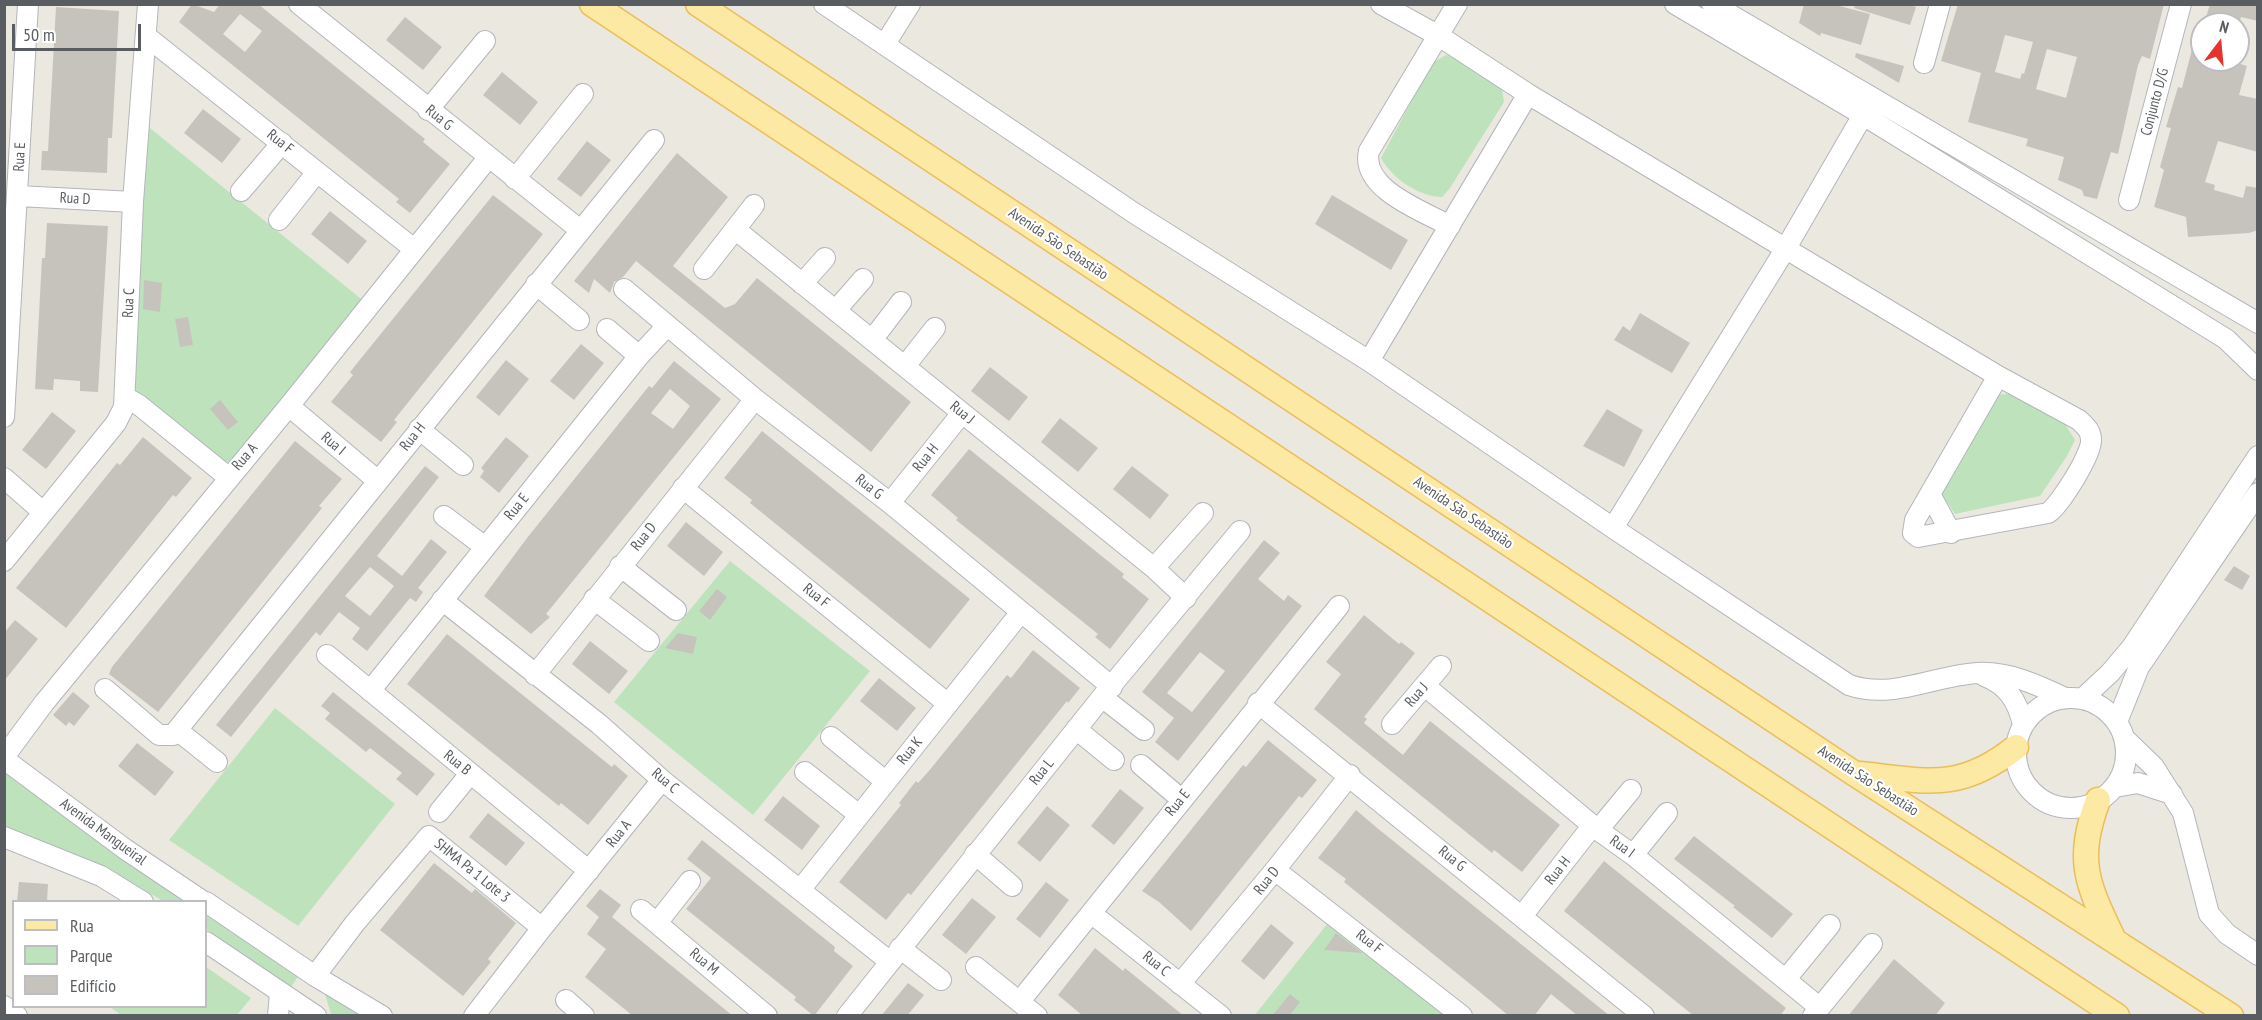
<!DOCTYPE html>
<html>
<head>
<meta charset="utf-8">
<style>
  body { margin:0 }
  #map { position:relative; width:2262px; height:1020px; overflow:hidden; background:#ebe8e0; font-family:"PT Sans Narrow",sans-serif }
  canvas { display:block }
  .frame { position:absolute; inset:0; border:6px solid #595d61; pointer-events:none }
  .legend { position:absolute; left:12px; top:900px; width:195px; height:108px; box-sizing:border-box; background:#fff; border:2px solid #bdbec0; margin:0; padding:8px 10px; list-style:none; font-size:18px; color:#595d61 }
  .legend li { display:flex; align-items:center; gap:12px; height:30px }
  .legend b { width:30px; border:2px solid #bdbec0 }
  .north { position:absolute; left:2190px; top:12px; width:60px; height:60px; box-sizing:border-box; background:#fff; border:2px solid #bdbec0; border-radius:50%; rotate:16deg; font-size:16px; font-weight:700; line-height:24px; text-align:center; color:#595d61 }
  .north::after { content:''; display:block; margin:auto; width:21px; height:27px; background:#e3352e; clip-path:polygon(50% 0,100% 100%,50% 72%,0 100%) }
  .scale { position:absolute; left:12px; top:24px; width:129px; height:27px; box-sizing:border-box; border:3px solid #595d61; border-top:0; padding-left:8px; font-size:18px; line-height:21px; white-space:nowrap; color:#595d61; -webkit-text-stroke:4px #fff; paint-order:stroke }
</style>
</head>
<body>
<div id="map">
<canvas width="2262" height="1020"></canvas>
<div class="frame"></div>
<ul class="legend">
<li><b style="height:8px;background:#fceaa4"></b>Rua</li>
<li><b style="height:16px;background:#bee3bc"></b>Parque</li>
<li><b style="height:16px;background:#c6c3bd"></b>Edifício</li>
</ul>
<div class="north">N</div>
<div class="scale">50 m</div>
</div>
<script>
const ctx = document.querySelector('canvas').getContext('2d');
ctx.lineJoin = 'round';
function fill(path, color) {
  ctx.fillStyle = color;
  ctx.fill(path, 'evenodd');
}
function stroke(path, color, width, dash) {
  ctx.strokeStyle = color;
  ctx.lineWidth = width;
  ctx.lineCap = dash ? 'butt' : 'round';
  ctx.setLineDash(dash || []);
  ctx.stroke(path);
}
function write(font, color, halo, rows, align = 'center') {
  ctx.font = font + ' "PT Sans Narrow",sans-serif';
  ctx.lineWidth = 4.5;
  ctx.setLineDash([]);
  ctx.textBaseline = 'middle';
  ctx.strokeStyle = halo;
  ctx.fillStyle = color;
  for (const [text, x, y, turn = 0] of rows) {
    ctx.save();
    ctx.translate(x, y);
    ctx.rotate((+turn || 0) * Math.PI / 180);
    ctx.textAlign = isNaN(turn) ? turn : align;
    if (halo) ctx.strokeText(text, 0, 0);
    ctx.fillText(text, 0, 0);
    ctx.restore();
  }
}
const green = new Path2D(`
  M1446,55L1457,58L1497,84L1502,90L1504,102L1450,188L1442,197C1419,197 1392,178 1381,158L1432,63Z
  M145,124L365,302L236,460L227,462L219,459L134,392Z
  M2016,393L2063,421L2075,440L2067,456L2040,496L1955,514L1940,492L1997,395Z
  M730,561L870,671L753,815L614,702Z
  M275,708L395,804L298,926L169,840Z
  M4,772L190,901H163L99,864L5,826Z
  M206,912L299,975L291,987L206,929Z
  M1332,918L1451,1016H1254Z
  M206,967L251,998L237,1015H121L110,1007L206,1006Z
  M324,991L363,1015L331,1014Z`);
const building = new Path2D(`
  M192,4L214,12L220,4H258L425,139L423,142L450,164L410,213L396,202L399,199L179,22ZM240,14L262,31L245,52L223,34Z
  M1804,4H1832L1870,14L1861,45L1821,33L1820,36L1799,23Z
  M1855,4H1906L1916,7L1910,25L1854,8Z
  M1958,4H2164L2150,59L2142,56L2138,65L2118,154L2111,152L2097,199L2084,196L2082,190L2058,180L2064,157L2026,146L2028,139L1968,122L1981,73L1941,61ZM2005,35L2033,42L2024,74L2022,73L2020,79L1995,72ZM2047,49L2077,57L2066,98L2036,89Z
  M2210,4H2258V21L2241,17L2239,24H2204Z
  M56,7L119,11L112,138H108L107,173L41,170L42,151H48Z
  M405,17L442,47L423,70L386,40Z
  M2197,30L2202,31V60H2227L2247,66L2239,95L2258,99V152L2218,141L2205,182L2215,185L2214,190L2243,198L2246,186L2258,188V230L2249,233L2188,237L2186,217L2154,207L2164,170L2160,167L2171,128L2166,127L2178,87L2182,88Z
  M1856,53L1904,66L1899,83L1855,57Z
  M502,72L538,102L520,125L483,95Z
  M203,109L241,139L222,163L184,133Z
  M587,141L611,160L581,197L557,179Z
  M677,153L728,197L673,266L725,308L735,304L757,278L911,402L871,452L636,261L623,277L614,282L610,293L594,279L589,293L574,281Z
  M493,195L543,234L394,420L397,422L381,442L331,402L353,375L350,372Z
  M1332,195L1408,240L1391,270L1315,224Z
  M330,211L367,241L348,264L311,234Z
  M47,223L108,226L98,392L80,391V381L54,379L53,390L35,389L42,258H45Z
  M144,280L162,283L160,312L143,309Z
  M1640,313L1690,343L1672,373L1614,340L1623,326L1630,331Z
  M188,317L193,345L180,347L175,319Z
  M581,344L604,363L574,400L550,381Z
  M506,360L529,379L499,416L476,397Z
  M674,361L721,399L546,614L550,617L531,634L484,596L527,538L649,386L652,388ZM670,389L690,406L673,429L651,413Z
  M990,367L1028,397L1009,421L971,391Z
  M220,400L238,422L228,430L210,409Z
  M1607,409L1643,430L1624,467L1583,446Z
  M52,412L76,431L46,469L22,450Z
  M1060,418L1098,448L1078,472L1041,442Z
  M762,431L970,599L930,649L750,503L752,500L724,478Z
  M143,437L192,478L176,497L173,495L66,628L16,588L117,463L120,465Z
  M506,437L529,456L499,493L480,477L484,471L481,468Z
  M295,441L342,479L319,506L322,508L158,712L109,674L112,667Z
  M969,449L1124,574L1122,577L1149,599L1110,649L1095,637L1098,634L956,520L958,518L931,495Z
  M425,466L439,477L377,556L402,576L431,539L447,552L418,588L423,592L416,602L410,598L367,651L352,639L360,628L339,612L320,636L316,632L231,737L216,725ZM370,567L394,586L370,616L345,596Z
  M1132,466L1169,495L1150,519L1113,489Z
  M686,522L723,552L704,576L667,546Z
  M1264,540L1280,553L1258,579L1284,601L1288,595L1302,606L1178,761L1155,742L1174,718L1142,692ZM1200,652L1225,671L1192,712L1167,693Z
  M2234,566L2250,576L2242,590L2224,580Z
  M717,589L727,597L710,620L699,611Z
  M1364,615L1399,644L1401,642L1415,653L1364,717L1367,719L1364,723L1403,755L1430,721L1560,825L1522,872L1494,850L1492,853L1314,709L1341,674L1326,662Z
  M15,620L38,639L4,681V633Z
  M678,633L697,637L693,654L665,648Z
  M447,634L612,767L614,764L628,776L588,825L561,803L559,806L407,684Z
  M590,641L628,671L609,694L572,664Z
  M1033,650L1080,688L1068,703L1067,701L911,895L908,893L886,920L839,882L901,805L899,803L916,781L918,783L928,772L1007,675L1011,678Z
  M879,678L916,708L897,731L860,701Z
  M73,692L90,706L74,726L69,722L66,726L53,715Z
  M333,692L435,774L417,796L396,779L402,773L370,748L366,752L325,719L330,713L321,706Z
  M1268,740L1317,780L1302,798L1299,796L1191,931L1159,902L1142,891L1243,765L1246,767Z
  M137,743L174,772L155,796L118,766Z
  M1120,789L1144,808L1114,845L1091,826Z
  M783,796L820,826L802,850L764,820Z
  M1047,806L1070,825L1040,862L1017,843Z
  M1356,810L1376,827L1610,1016H1578L1551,994L1534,1016H1509L1475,988L1344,882L1346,879L1318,858Z
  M488,813L525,843L506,866L469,837Z
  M1694,836L1793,914L1772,938L1733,907L1735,906L1674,859Z
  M702,840L835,947L834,951L853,966L814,1016L794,1000L796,997L686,909L711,878L687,859Z
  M1604,861L1786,1008L1780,1016H1694L1564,911Z
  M434,863L472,893L475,889L516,923L488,959L491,962L463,996L380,930Z
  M19,882L48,884L47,902H17Z
  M1046,882L1069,900L1040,938L1016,919Z
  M600,889L621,905L612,917L733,1016H633L585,977L606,949L587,934L599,917L586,906Z
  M972,898L996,917L966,954L942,935Z
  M1271,924L1294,943L1264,980L1241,961Z
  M1336,933L1362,953L1324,950Z
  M1095,948L1123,971L1125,968L1184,1016H1083L1058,995Z
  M1894,959L1945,1003L1935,1016H1848Z
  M908,983L924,995L907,1016H881Z
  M1290,994L1300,1002L1289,1016H1272Z`);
const minor = new Path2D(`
  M299,4L580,230
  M824,4L1134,213L1369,361L1613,528L1849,685C1893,700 1932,676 1977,673C2008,671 2038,685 2065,698
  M1381,4L1439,36L1528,94L1998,376L2079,420C2085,426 2091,430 2091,440C2092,454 2060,505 2048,513L1918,537L1913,533L1915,520L1998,376
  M1675,4L1863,115L2226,339L2258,370
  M1712,4L2258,323
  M146,36L414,249
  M885,44L910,4
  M1924,63L1940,4
  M428,110L485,41
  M515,179L583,94
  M241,191L282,143
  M18,196L133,202
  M2129,200L2181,4
  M279,220L317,172
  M1450,226C1423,211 1360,189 1369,151L1457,4
  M736,230L1154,568L1186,598
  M704,269L754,205
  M536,284L579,320
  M802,284L825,258
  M624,289L755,399L890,503L1112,687
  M836,310L863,279
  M607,329L639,356
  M872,340L901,302
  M1369,361L1528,94
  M905,366L935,328
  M125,397L139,405L228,477
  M289,406L378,481
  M4,417L28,4
  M419,429L463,465
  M4,478L43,512
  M683,488L948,704
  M1930,494L1951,533
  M890,503L962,413
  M444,516L485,547
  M1613,528L1786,248L1863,115
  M4,561L116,423L124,407L133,202L148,4
  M620,566L676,610
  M1154,568L1203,513
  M594,599L649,641
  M442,600L599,724L662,780L889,961
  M327,655L589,871
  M535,675L755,399
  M1984,676C2008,685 2018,702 2023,725
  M1425,686L1598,830L1633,855L1819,1007
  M105,689L159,735H173L654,140
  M370,691L639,356L667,326
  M1102,697L1144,730
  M2016 753a55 55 0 1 1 110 0a55 55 0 1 1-110 0Z
  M2082,699L2110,673L2132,647L2258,456
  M1258,703L1644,1016
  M2117,722L2139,667L2258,493
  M1392,724L1441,666
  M1076,729L1114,760
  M177,730L217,762
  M831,737L885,781
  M2125,739L2154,767L2183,813L2209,914L2227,934L2258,955
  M4,757L44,703L289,406L488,158
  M4,759L125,849L204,902
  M1141,765L1181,799
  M805,772L859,815
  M2115,787L2138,783L2172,794
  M439,812L470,774
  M1598,830L1631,790
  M4,837L101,876L143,902
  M975,854L1012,886
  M1633,855L1667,813
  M1275,870L1462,1016
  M800,890L1021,612
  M206,902L315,976L382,1016
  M641,910L767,1016
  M1091,913L1221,1016
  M1522,916L1593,825
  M657,923L690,881
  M542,928L662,780
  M206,942L316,1016
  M900,948L941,980
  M976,967L1037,1016
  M315,976L355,923L429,836L542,928L474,1016
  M1786,979L1830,925
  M1180,984L1275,870L1350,775
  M566,1000L584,1016
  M1020,1001L1339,606
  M4,1006L17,1016
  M278,1016L280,993
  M847,1016L1102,697L1240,531
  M1813,1016L1872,944`);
const major = new Path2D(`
  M592,4L2117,1016
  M698,4L1855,774L2231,1016
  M1860,774C1927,781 1960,792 2016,747
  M2098,800C2076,860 2086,882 2113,938`);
const streetNames = [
  ["Conjunto D/G",2155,102,-75],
  ["Rua G",439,118,39],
  ["Rua F",280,142,39],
  ["Rua E",20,157,-87],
  ["Rua D",75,199,3],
  ["Avenida São Sebastião",1058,244,34],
  ["Rua C",129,303,-87],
  ["Rua J",962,413,39],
  ["Rua H",413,437,-52],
  ["Rua I",333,444,40],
  ["Rua A",245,457,-49],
  ["Rua H",926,458,-51],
  ["Rua G",869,487,38],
  ["Rua E",517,507,-51],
  ["Avenida São Sebastião",1463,513,34],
  ["Rua D",644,537,-51],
  ["Rua F",816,596,39],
  ["Rua J",1417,695,-49],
  ["Rua K",910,751,-51],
  ["Rua B",457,763,39],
  ["Rua L",1042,772,-51],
  ["Rua C",665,781,40],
  ["Avenida São Sebastião",1868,781,33],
  ["Rua E",1178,803,-51],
  ["Avenida Mangueiral",103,832,36],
  ["Rua A",619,834,-51],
  ["Rua I",1622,847,36],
  ["Rua G",1452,859,39],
  ["SHMA Pa 1 Lote 3",472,871,39],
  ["Rua H",1558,871,-52],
  ["Rua D",1267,881,-51],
  ["Rua F",1369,942,38],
  ["Rua M",704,962,40],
  ["Rua C",1156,964,39]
];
fill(green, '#bee3bc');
fill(building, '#c6c3bd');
stroke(minor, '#b3b6bb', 22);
stroke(major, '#ecbd58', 27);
stroke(minor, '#fff', 20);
stroke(major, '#fceaa4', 24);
write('15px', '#595d61', '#fff', streetNames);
</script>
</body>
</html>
